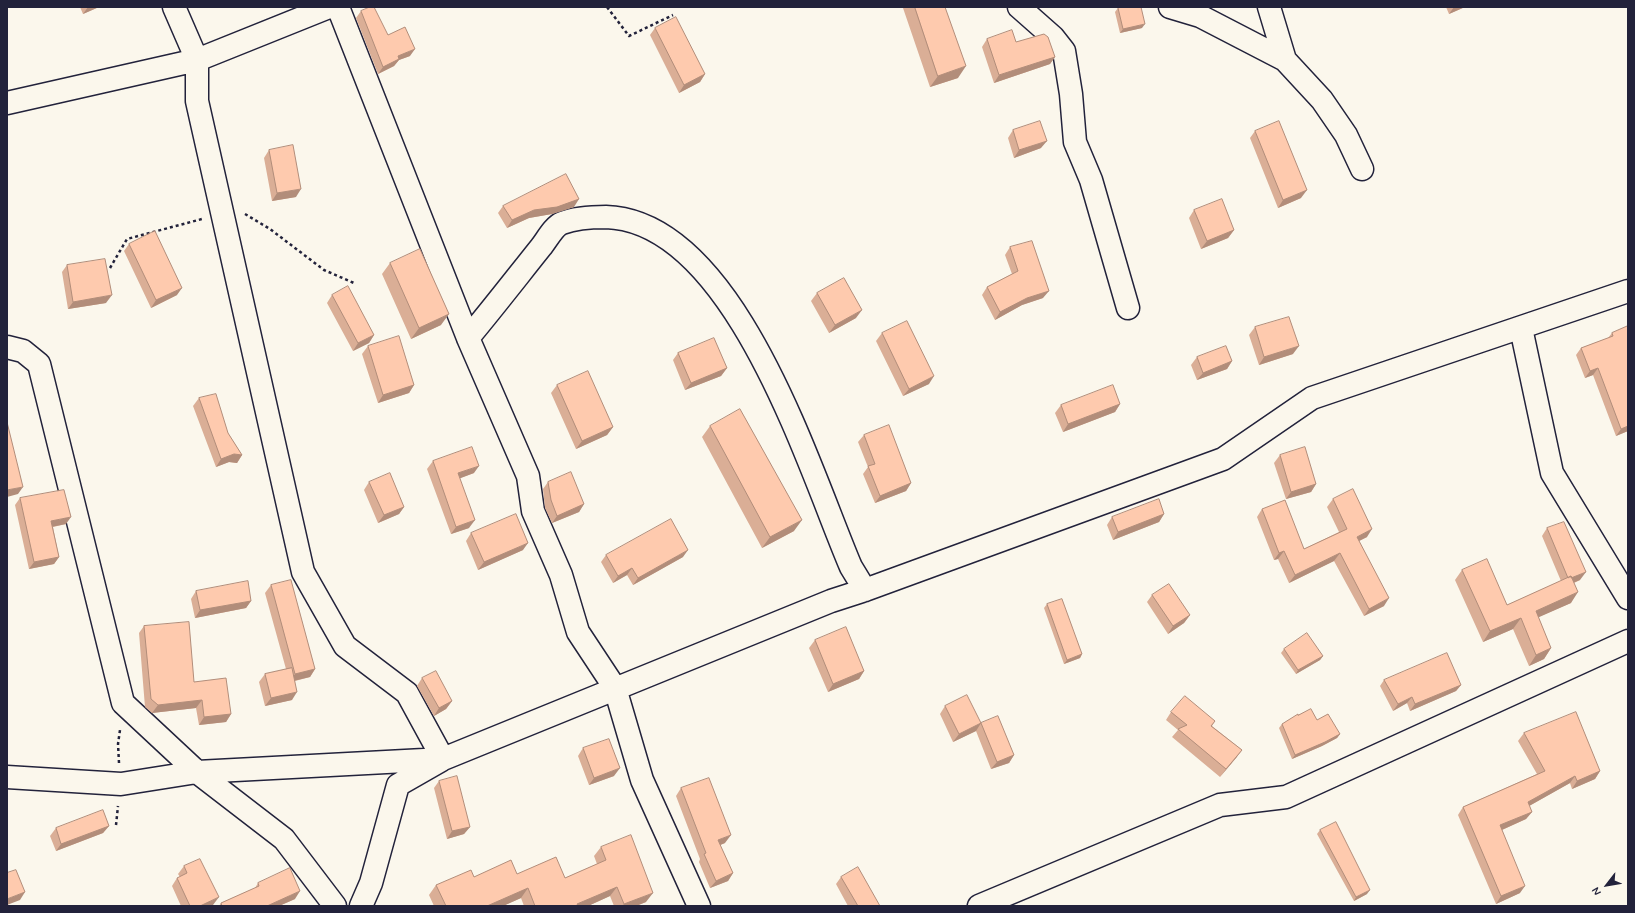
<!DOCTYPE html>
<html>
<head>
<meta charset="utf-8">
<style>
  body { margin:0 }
  #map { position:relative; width:1635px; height:913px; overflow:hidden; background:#fbf7ec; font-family:Mynerve,sans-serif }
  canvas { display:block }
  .frame { position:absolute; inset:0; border:8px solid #22223b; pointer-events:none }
  .north { position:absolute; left:1587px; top:865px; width:40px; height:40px; -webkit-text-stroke:3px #fbf7ec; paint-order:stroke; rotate:239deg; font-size:11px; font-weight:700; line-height:16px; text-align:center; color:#22223b }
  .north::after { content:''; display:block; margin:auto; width:14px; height:18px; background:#22223b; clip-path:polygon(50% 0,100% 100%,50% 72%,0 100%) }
</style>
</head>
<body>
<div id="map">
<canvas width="1635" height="913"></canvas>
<div class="frame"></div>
<div class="north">N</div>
</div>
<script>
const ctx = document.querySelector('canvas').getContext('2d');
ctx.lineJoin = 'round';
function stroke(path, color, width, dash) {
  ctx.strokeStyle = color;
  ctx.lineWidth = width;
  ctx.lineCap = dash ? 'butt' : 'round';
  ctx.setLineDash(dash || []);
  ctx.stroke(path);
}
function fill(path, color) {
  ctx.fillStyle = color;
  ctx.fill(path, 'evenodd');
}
const path = new Path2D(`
  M607,7L629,36L673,15
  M245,214L270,229L324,270L354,283
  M110,268L127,239L202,219
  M119,763L118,744L120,730
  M116,825L118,806`);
const street = new Path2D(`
  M174,7L197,60V101L303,572L345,646L407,693L443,759L831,601L865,590L1223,459L1312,398L1628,291
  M338,7L468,338L528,476L533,511L561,575L578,632L615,688L642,780L699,906
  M1019,7L1053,37L1064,51L1071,94L1075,142L1091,180L1128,308
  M1170,7L1200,16L1285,60
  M1269,7L1285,60L1322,100L1346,135L1362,169
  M7,103L197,60L329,7
  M1521,328L1552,473L1628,598
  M468,338C493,308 517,277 541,247C546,241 554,226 562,223C575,218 592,217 606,217C735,221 809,469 851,567L865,590
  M7,347L23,351L39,364L123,703L197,772L284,839L335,906
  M7,777L121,784L197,772L443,759
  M361,906L371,883L398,785L440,761
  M979,906L1220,805L1286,797L1628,641`);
const wall = new Path2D(`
  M80,7H99L83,14Z
  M904,7H945L958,78L930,87L903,8Z
  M1446,7H1465L1449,14Z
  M1118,8L1142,28L1120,33L1115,12Z
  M361,11L388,35L410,56L399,60L394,66L378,74L356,18Z
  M655,28L705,74L700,82L679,93L650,35Z
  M987,39L1016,42L1055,57L1050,64L994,83L982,47Z
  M1013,130L1041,148L1014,158L1008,138Z
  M1255,131L1301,198L1278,208L1250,138Z
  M269,150L296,197L272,201L264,158Z
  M503,206L574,207L552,214L529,218L507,228L498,213Z
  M1194,210L1234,230L1228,238L1201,249L1189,218Z
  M129,244L177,295L151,308L124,251Z
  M1010,247L1043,298L1022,305L995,320L982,295L987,287L1012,274L1005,255Z
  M390,263L441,325L411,339L382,274Z
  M67,265L106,303L68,309L62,272Z
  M817,293L856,318L829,333L811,301Z
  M332,295L374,335L369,343L353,351L327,303Z
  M1628,326V431L1616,436L1593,375L1585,378L1576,355L1581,348L1608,338L1612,333Z
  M1255,327L1293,354L1259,365L1249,335Z
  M882,333L929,384L903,396L876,341Z
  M368,346L414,385L409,393L378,403L362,354Z
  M678,353L727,368L721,376L685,390L673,360Z
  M1197,357L1232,361L1227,369L1197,380L1191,365Z
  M557,385L613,427L607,435L576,449L551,393Z
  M199,398L228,433L242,455L237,463L229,462L216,467L193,406Z
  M1120,404L1115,412L1063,432L1055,413L1061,405Z
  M710,426L794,531L762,548L702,437Z
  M864,435L911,483L906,491L875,503L863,474L868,467L858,442Z
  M1280,455L1316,484L1311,492L1286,499L1274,463Z
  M433,461L474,473L460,478L469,528L451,534L427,469Z
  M369,482L404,507L399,514L378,523L364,490Z
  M548,482L584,504L579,512L552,523L545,508L543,489Z
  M20,498L66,524L53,527L59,557L54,564L29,569L15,505Z
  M1333,499L1367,537L1359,541L1384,606L1364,616L1334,561L1289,583L1278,559L1274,560L1257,517L1262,509L1304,549L1339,532L1327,507Z
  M1164,514L1159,522L1113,540L1107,525L1112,517Z
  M1547,528L1580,580L1574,583L1571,603L1538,617L1551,648L1544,659L1529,666L1513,629L1483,642L1455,580L1462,570L1507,605L1561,581L1542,536Z
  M471,533L523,550L478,570L466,541Z
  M606,555L683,557L633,585L627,575L613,583L601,562Z
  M271,585L315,669L310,677L295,681L292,700L265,706L259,682L265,674L286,669L265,593Z
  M196,591L251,601L246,608L195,618L191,599Z
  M1152,595L1190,615L1184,623L1168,634L1147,602Z
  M1047,604L1082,654L1080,658L1064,664L1044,608Z
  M144,626L194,682L231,714L226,722L199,725L196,708L152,713L145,707L139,633Z
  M815,640L864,671L859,679L828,692L809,648Z
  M1284,649L1323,656L1320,660L1296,674L1281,653Z
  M422,678L452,701L446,709L434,716L417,686Z
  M1384,680L1461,685L1456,691L1410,711L1407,703L1393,711L1380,686Z
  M945,706L981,723L1014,755L1009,763L991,769L976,731L953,742L940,714Z
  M1171,712L1215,721L1212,726L1242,750L1236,758L1220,777L1172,737L1178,730L1166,720Z
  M1298,715L1317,720L1340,734L1337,738L1322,746L1292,759L1279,728L1282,724Z
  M1524,733L1600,771L1595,779L1572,789L1570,783L1529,806L1532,812L1526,819L1502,830L1520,893L1496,904L1458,815L1463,807L1537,774L1518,741Z
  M583,748L614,776L589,785L578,756Z
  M439,781L470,827L464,834L447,839L434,788Z
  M681,788L725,843L720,845L733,873L728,881L710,888L699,862L700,859L676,796Z
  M109,826L103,833L56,851L50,836L56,828Z
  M1320,830L1367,894L1354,901L1317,834Z
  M601,847L646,902L636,906H614L610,896L588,906H524L521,898L503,906H434L429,895L436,885L474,877L517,874L565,878L597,864L594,856Z
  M184,866L213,905L210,906H181L172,886L177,878L180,877L178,874Z
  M841,877L880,906H848L836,884Z
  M258,883L295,899L279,906H219L221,903L255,888Z`);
const shadedWall = new Path2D(`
  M88,7H99L83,14Z
  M1454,7H1465L1449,14Z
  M1145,24L1142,28L1120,33L1123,29Z
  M415,49L410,56L399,60L394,66L378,74L383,67L398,56Z
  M1055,57L1050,64L994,83L999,75Z
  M966,66L958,78L930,87L938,76Z
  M705,74L700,82L679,93L684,85Z
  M1047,141L1041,148L1014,158L1019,150Z
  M301,189L296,197L272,201L277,193Z
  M1307,190L1301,198L1278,208L1283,200Z
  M579,199L574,207L552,214L529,218L507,228L512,220L534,210Z
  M1234,230L1228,238L1201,249L1207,241Z
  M182,288L177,295L151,308L156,300Z
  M1049,291L1043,298L1022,305L995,320L1000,312L1027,298Z
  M112,295L106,303L68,309L73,302Z
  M862,310L856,318L829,333L835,325Z
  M449,314L441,325L411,339L419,328Z
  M374,335L369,343L353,351L358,343Z
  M1299,346L1293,354L1259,365L1264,357Z
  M1232,361L1227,369L1197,380L1203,373Z
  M727,368L721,376L685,390L691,383Z
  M1598,368L1593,375L1585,378L1590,371Z
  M934,376L929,384L903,396L909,389Z
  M414,385L409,393L378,403L383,395Z
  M1120,404L1115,412L1063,432L1068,424Z
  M1628,426V431L1616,436L1621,429Z
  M613,427L607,435L576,449L582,441Z
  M234,454L242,455L237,463L229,462L216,467L221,459Z
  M479,466L474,473L453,481L458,473Z
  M911,483L906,491L875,503L880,496Z
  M1316,484L1311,492L1286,499L1291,492Z
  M23,487L18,494L7,497V490Z
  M584,504L579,512L552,523L557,516Z
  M404,507L399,514L378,523L384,515Z
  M1164,514L1159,522L1113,540L1118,532Z
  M71,517L66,524L46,528L51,521Z
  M475,520L469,528L451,534L456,527Z
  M802,520L794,531L762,548L770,537Z
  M1372,529L1367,537L1351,545L1357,537Z
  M528,543L523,550L478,570L484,562Z
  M688,550L683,557L633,585L638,578Z
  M1284,551L1278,559L1274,560L1279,553Z
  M1340,553L1334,561L1289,583L1295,575Z
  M59,557L54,564L29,569L34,562Z
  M632,568L627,575L613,583L618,576Z
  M1586,572L1580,580L1563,587L1568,579Z
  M1578,592L1571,603L1528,622L1536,611Z
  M1389,598L1384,606L1364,616L1369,609Z
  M251,601L246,608L195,618L200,610Z
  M1190,615L1184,623L1168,634L1173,626Z
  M1521,618L1513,629L1483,642L1490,631Z
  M1551,648L1544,659L1529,666L1536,655Z
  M1082,654L1080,658L1064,664L1067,660Z
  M1323,656L1320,660L1296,674L1298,670Z
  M315,669L310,677L289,682L295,674Z
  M864,671L859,679L828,692L833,684Z
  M1461,685L1456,691L1410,711L1415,704Z
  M297,692L292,700L265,706L271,698Z
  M1412,697L1407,703L1393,711L1398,704Z
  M202,700L196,708L152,713L158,705Z
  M452,701L446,709L434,716L439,708Z
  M231,714L226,722L199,725L204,717Z
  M981,723L976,731L953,742L959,734Z
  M1340,734L1337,738L1322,746L1292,759L1295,755Z
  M1242,750L1236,758L1220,777L1226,769Z
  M1014,755L1009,763L991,769L997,762Z
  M620,768L614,776L589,785L594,778Z
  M1600,771L1595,779L1572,789L1577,781Z
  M1575,776L1570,783L1522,810L1528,802Z
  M1532,812L1526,819L1495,833L1500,825Z
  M109,826L103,833L56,851L61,844Z
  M470,827L464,834L447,839L452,831Z
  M731,835L725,843L713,848L718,840Z
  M733,873L728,881L710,888L716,881Z
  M1525,886L1520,893L1496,904L1501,896Z
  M617,887L610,896L588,906H576L577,904Z
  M528,888L521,898L503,906H487Z
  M1370,890L1367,894L1354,901L1356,897Z
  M300,891L295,899L279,906H267Z
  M25,892L20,900L7,905V899Z
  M653,893L646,902L636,906H622L624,904Z
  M219,897L213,905L210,906H200Z`);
const building = new Path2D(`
  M370,7H374L388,35L405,27L415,49L398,56L399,59L383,67L361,11Z
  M915,7H945L966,66L938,76Z
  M1123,7H1141L1145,24L1123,29L1118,8Z
  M676,17L705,74L684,85L655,28Z
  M1012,30L1016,42L1044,34L1048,37L1055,57L999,75L987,39Z
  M1040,121L1047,141L1019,150L1013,130Z
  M1279,121L1307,190L1283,200L1255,131Z
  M293,145L301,189L277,193L269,150Z
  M566,174L579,199L557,207L534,210L512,220L503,206Z
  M1222,199L1234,230L1207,241L1194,210Z
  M155,231L182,288L156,300L129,244Z
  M1032,241L1049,291L1027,298L1000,312L987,287L1018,271L1010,247Z
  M420,249L449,314L419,328L390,263Z
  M105,259L112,295L73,302L67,265Z
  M844,278L862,310L835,325L817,293Z
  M348,286L374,335L358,343L332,295Z
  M1289,317L1299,346L1264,357L1255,327Z
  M907,321L934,376L909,389L882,333Z
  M1628,326V426L1621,429L1598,368L1590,371L1581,348L1613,336L1612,333Z
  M399,336L414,385L383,395L368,346Z
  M714,338L727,368L691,383L678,353Z
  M1226,346L1232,361L1203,373L1197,357Z
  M588,371L613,427L582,441L557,385Z
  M1113,385L1120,404L1068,424L1061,405Z
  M216,394L228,433L242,455L234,454L221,459L199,398Z
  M740,409L802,520L770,537L710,426Z
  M7,422L23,487L7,490Z
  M889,425L911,483L880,496L868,466L875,464L864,435Z
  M472,447L479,466L458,473L475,520L456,527L433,461Z
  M1305,447L1316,484L1291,492L1280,455Z
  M571,472L584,504L557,516L551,500L548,482Z
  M390,473L404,507L384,515L369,482Z
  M1353,489L1372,529L1357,537L1389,598L1369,609L1340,553L1295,575L1284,551L1279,553L1262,509L1285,500L1304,549L1347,529L1333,499Z
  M64,490L71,517L51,521L59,557L34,562L20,498Z
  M1159,499L1164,514L1118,532L1112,517Z
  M516,514L528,543L484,562L471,533Z
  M671,519L688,550L638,578L632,568L618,576L606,555Z
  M1564,522L1586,572L1571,578V576L1568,578L1547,528Z
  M1487,559L1507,605L1571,576L1578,592L1536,611L1551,648L1536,655L1521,618L1490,631L1462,570Z
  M291,580L315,669L295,674L271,585Z
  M248,581L251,601L200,610L196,591Z
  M1169,584L1190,615L1173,626L1152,595Z
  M1062,599L1082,654L1067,660L1047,604Z
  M189,622L194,682L226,678L231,714L204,717L202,700L158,705L151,699L144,626Z
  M846,627L864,671L833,684L815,640Z
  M1307,633L1323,656L1298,670L1284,649Z
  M1447,653L1461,685L1415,704L1412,697L1398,704L1384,680Z
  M292,668L297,692L271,698L265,674Z
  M436,671L452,701L439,708L422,678Z
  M967,695L981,723L959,734L945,706Z
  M1185,696L1215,721L1211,726L1242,750L1226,769L1178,729L1187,725L1171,712Z
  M1311,709L1317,720L1328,714L1340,734L1325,742L1295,755L1282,724L1298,714V715Z
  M1576,712L1600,771L1577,781L1575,776L1528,802L1532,812L1500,825L1525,886L1501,896L1463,807L1545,771L1524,733Z
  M998,716L1014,755L997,762L981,723Z
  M609,739L620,768L594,778L583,748Z
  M457,776L470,827L452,831L439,781Z
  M709,778L731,835L718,840L733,873L716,881L704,854L706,853L681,788Z
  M103,810L109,826L61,844L56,828Z
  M1336,822L1370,890L1356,897L1320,830Z
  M631,835L653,893L624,904L617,887L577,904L578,906H535L528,888L487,906H446L436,885L471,870L474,877L511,860L517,874L556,857L565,878L606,860L601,847Z
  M200,859L219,897L200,906H190L177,878L187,873L184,866Z
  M858,867L880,906H858L841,877Z
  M290,868L300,891L267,906H222L221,903L259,886L258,883Z
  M16,870L25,892L7,899V873Z`);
stroke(street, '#22223b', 25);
stroke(path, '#22223b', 2.5, [3, 3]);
stroke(street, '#fbf7ec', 22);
fill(wall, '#daae96');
fill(shadedWall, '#b28d7a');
fill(building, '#fecaae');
stroke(building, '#b28d7a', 1);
</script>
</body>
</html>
